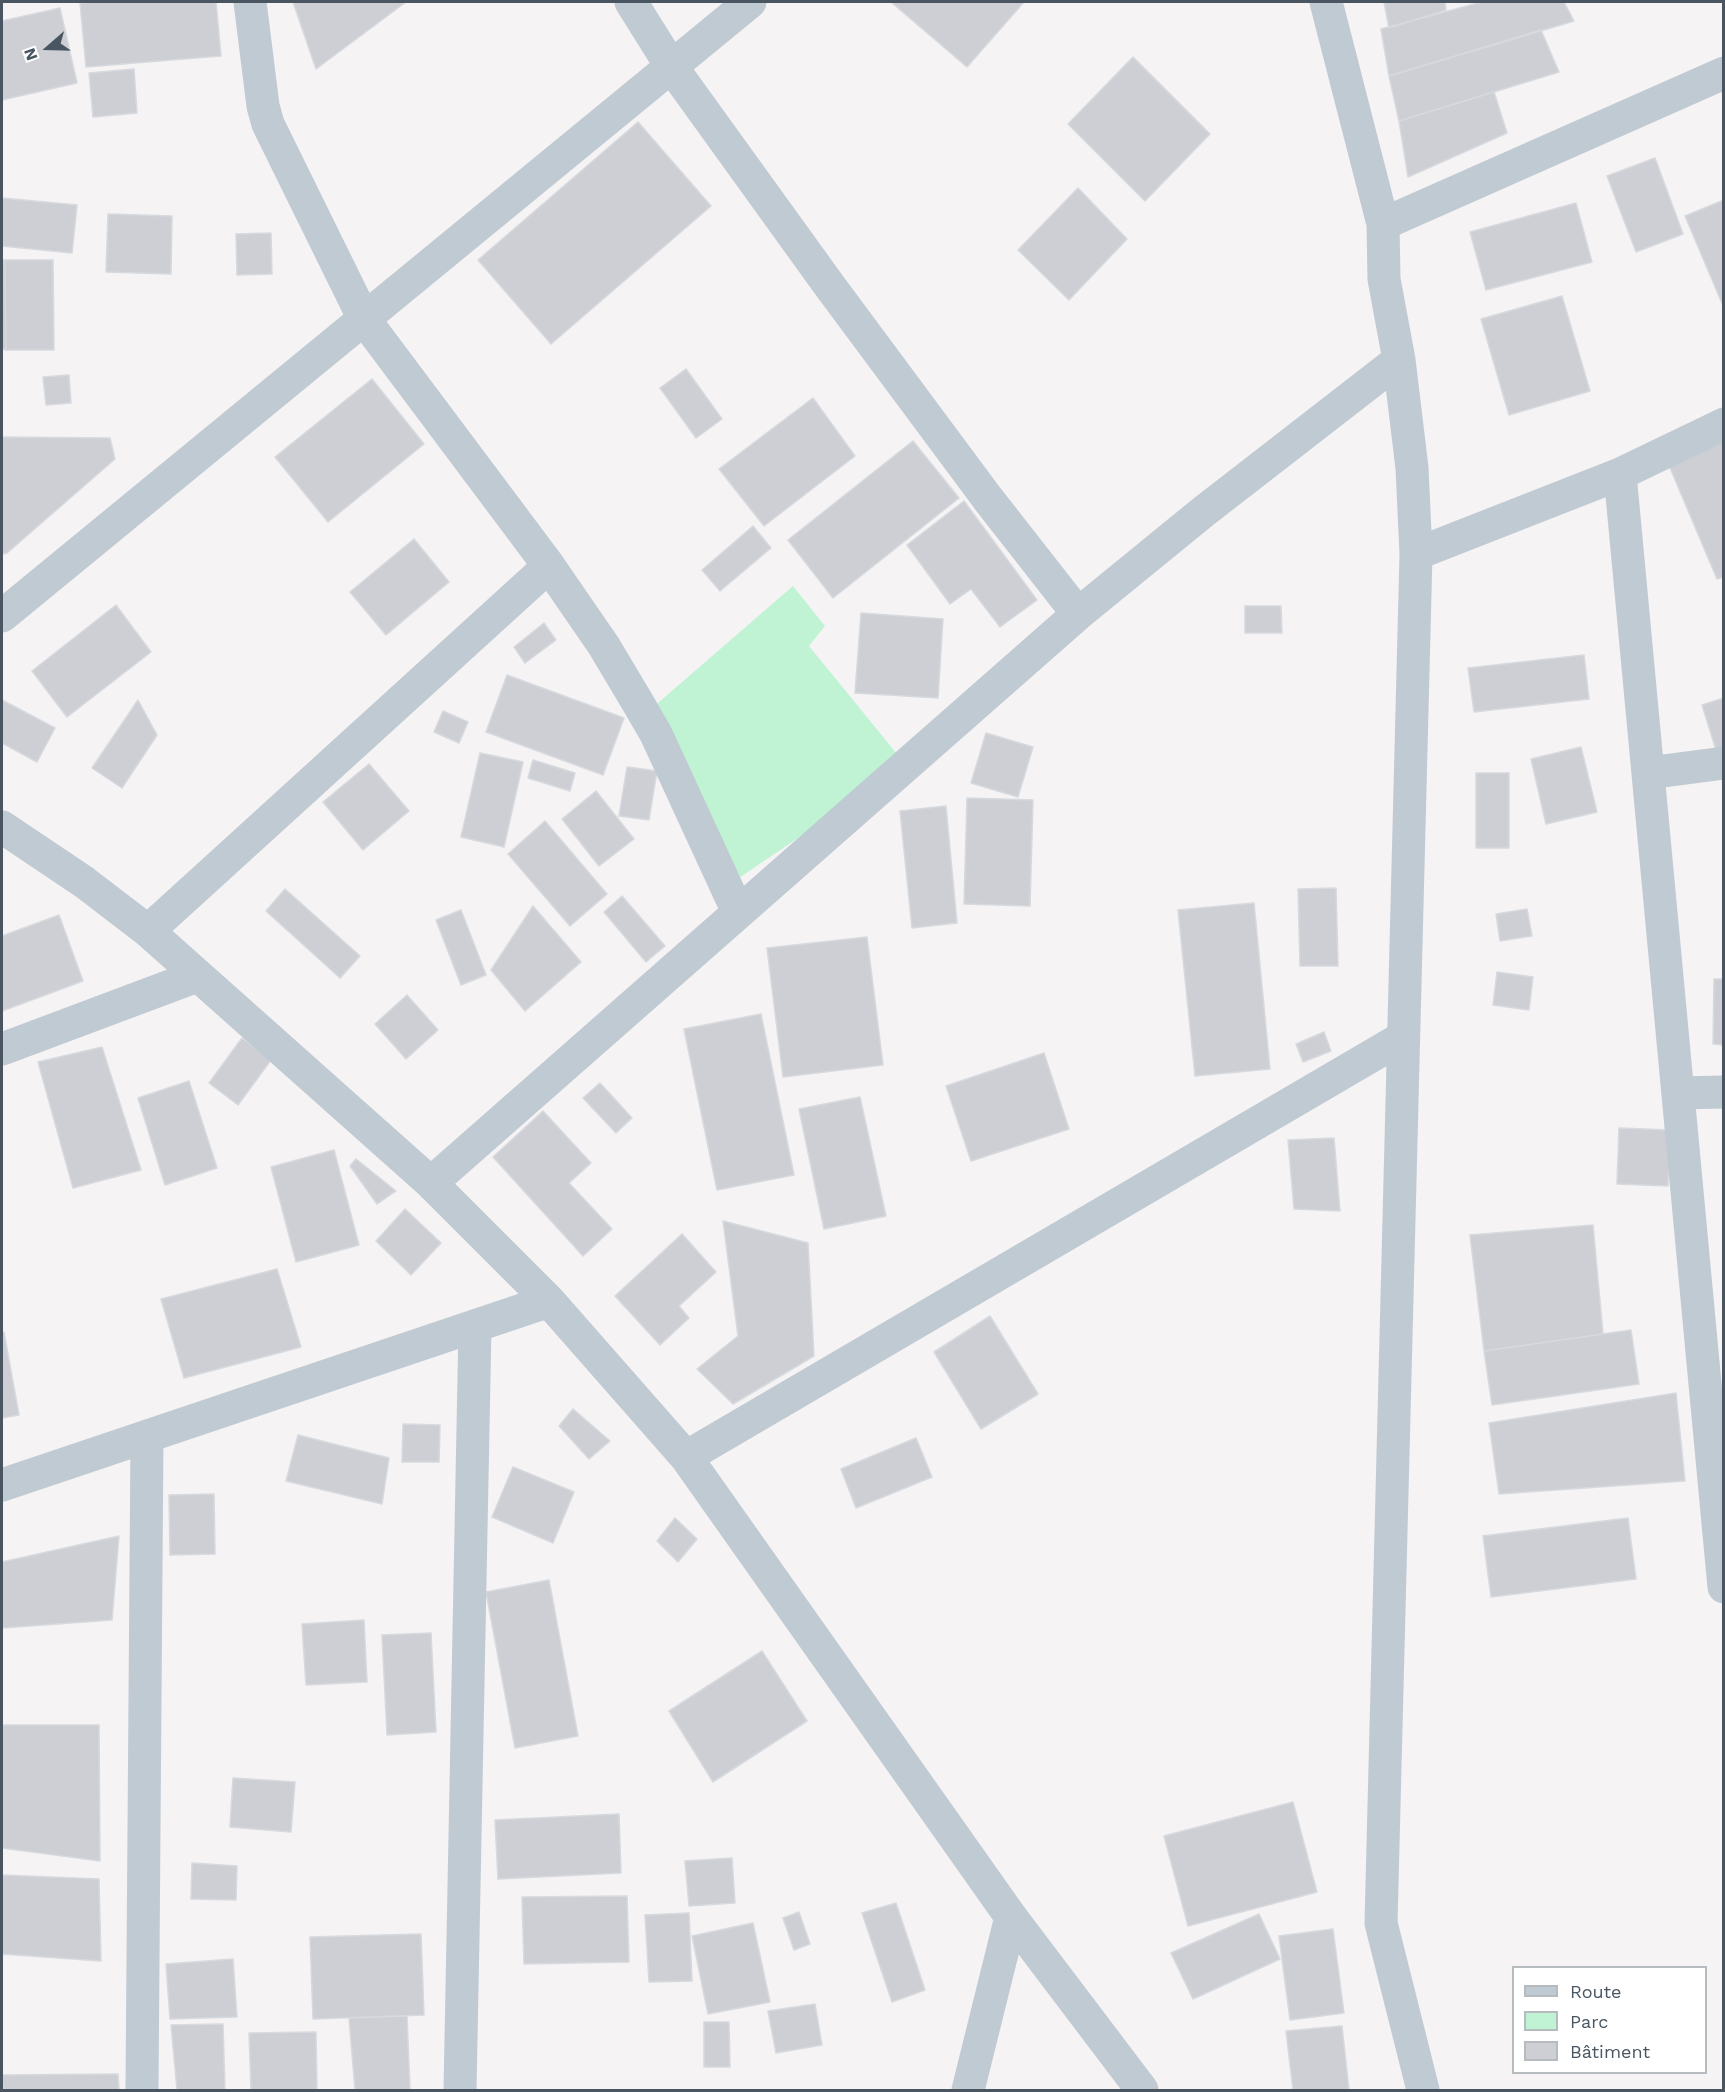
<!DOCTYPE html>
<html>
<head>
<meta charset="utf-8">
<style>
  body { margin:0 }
  #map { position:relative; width:1725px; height:2092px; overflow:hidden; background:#f5f3f3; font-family:"Work Sans",sans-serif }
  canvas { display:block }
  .frame { position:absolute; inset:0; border:3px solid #495662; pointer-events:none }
  .legend { position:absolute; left:1512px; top:1966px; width:195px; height:108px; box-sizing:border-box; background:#fff; border:2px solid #b6bbc0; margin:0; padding:8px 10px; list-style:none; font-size:18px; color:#495662 }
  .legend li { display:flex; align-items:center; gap:12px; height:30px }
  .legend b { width:30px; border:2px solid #b6bbc0 }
  .north { position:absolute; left:18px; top:18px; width:60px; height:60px; -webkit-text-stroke:4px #fff; paint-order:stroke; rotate:250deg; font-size:16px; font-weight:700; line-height:24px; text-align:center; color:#495662 }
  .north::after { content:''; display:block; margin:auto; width:21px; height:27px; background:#495662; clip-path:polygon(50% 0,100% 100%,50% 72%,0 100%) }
</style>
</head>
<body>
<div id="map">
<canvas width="1725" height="2092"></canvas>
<div class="frame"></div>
<ul class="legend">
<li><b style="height:8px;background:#c0cad3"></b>Route</li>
<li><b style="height:16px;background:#c0f3d4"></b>Parc</li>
<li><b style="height:16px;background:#cdcfd5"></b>Bâtiment</li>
</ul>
<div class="north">N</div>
</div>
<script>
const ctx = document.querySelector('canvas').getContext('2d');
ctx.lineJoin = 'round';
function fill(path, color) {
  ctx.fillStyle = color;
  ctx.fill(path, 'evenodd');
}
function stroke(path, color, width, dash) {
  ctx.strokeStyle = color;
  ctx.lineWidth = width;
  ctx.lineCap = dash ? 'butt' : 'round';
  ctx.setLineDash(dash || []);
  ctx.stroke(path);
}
const green = new Path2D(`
  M793,586L825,626L809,646L906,765L727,886L651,709Z`);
const building = new Path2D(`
  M97,2H216L221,56L86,67L80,3Z
  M293,2H406L316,69Z
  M891,2H1024L967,67Z
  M1384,2H1445L1446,10L1389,28Z
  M1482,2H1564L1574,21L1389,76L1381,29Z
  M60,8L77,83L2,100V21Z
  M1541,30L1559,72L1399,121L1389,76Z
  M1133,57L1210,134L1145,201L1068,124Z
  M134,69L137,113L93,117L89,73Z
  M1494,92L1507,133L1408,177L1399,121Z
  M638,122L711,206L551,344L478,260Z
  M1655,158L1683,234L1636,252L1607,176Z
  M1078,188L1127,239L1069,300L1018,250Z
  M2,198L77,205L72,253L2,246Z
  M1724,200V308L1685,216Z
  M1576,203L1592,262L1486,290L1470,232Z
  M108,214L172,216L171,274L106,272Z
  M271,233L272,274L237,275L236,234Z
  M2,260H5L6,350L2,349Z
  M5,260H53L54,350H6Z
  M1562,296L1590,391L1509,415L1481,319Z
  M686,369L722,419L696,438L660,388Z
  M69,375L71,403L46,405L43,377Z
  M372,379L424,444L328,522L275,457Z
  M813,398L855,456L764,526L719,469Z
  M1724,431V577L1717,579L1665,456Z
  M2,437L110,438L115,459L7,553L2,554Z
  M913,441L959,498L833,598L788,540Z
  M964,501L1037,600L1000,627L971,589L950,604L907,545Z
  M753,526L771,548L720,591L702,570Z
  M414,539L449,582L386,635L350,592Z
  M116,605L151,652L67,717L32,671Z
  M1245,606H1281L1282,633H1245Z
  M861,613L943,619L938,698L855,693Z
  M544,623L556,640L525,663L514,647Z
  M1584,655L1589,699L1474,712L1468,668Z
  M507,675L624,718L603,775L486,732Z
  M1724,698V751L1717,753L1702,705Z
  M2,700L55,728L37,762L2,743Z
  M138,700L157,735L122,788L92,768Z
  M443,711L468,722L459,743L434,732Z
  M986,733L1033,747L1018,797L971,783Z
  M1581,747L1597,812L1546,824L1531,759Z
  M480,753L523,762L504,847L461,837Z
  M533,760L575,773L570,791L528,778Z
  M369,764L409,811L363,850L323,802Z
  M627,767L657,771L649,820L619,816Z
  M1476,773H1509V848H1476Z
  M596,791L634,839L599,866L562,819Z
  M967,798L1033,800L1030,906L964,904Z
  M946,806L957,923L912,928L900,811Z
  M545,821L607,894L570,926L508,854Z
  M1336,888L1338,966H1300L1298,889Z
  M285,889L360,956L340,978L266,911Z
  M622,896L665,946L646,962L604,912Z
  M1254,903L1270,1069L1195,1076L1178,910Z
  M533,906L581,962L525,1011L491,970Z
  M1527,909L1532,936L1500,941L1496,914Z
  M461,910L486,975L461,985L436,920Z
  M59,915L83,981L2,1011V936Z
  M867,937L883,1065L783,1077L767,948Z
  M1497,972L1533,977L1529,1010L1493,1005Z
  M1714,979H1724V1045L1713,1044Z
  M407,995L438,1030L406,1059L375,1024Z
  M761,1014L794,1175L717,1190L684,1029Z
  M1324,1032L1331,1051L1303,1062L1296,1044Z
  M242,1038L271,1060L238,1105L209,1083Z
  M102,1047L141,1170L73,1188L38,1062Z
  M1044,1053L1069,1129L971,1161L946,1086Z
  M189,1081L217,1168L165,1185L138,1098Z
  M600,1083L632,1118L616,1133L583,1098Z
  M860,1097L886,1216L824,1229L799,1109Z
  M543,1111L591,1163L569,1183L612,1229L583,1256L493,1157Z
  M1619,1128L1670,1130L1668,1186L1617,1184Z
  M1334,1138L1340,1211L1294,1209L1288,1140Z
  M334,1150L359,1245L296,1262L271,1167Z
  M356,1159L396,1191L377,1204L350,1166Z
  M405,1209L441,1243L411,1275L376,1241Z
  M723,1221L808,1243L814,1356L733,1404L697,1369L738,1336Z
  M1593,1225L1603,1334L1484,1351L1470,1235Z
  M682,1234L716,1272L679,1306L689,1318L660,1345L615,1296Z
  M277,1269L301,1347L184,1378L161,1299Z
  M990,1316L1038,1394L981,1429L934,1352Z
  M1631,1330L1639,1384L1492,1405L1484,1351Z
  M2,1332H4L19,1415L2,1418Z
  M1676,1393L1685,1481L1499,1494L1489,1423Z
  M573,1409L610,1441L589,1459L559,1426Z
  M403,1424L440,1425L439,1462H402Z
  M298,1435L389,1458L382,1504L286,1481Z
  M916,1438L932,1477L856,1508L841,1469Z
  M513,1467L574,1492L553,1543L492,1517Z
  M214,1494L215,1554L170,1555L169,1495Z
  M675,1518L697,1539L678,1562L657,1541Z
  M1628,1518L1636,1579L1491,1597L1483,1536Z
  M119,1536L112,1620L2,1628V1562Z
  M549,1580L578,1736L515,1748L486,1592Z
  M364,1620L367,1682L306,1685L302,1624Z
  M431,1633L436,1732L387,1735L382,1635Z
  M762,1651L807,1721L713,1782L669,1711Z
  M2,1725H99L100,1861L2,1848Z
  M233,1778L295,1782L291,1832L230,1827Z
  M1293,1802L1317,1892L1188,1926L1164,1836Z
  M619,1814L621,1873L498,1879L495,1820Z
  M732,1858L735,1903L689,1906L685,1861Z
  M192,1863L237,1866L236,1900L191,1899Z
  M2,1875L99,1879L101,1961L2,1954Z
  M627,1896L629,1962L524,1964L522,1897Z
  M896,1903L925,1990L892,2002L862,1913Z
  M799,1912L810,1944L794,1950L783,1918Z
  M689,1913L692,1981L649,1982L645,1915Z
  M1259,1914L1280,1959L1193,1999L1171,1953Z
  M753,1923L770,2002L708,2014L692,1936Z
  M1333,1929L1344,2013L1290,2020L1279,1936Z
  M421,1934L424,2015L313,2019L310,1937Z
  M233,1959L237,2017L170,2019L166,1964Z
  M815,2004L822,2045L776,2053L768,2011Z
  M407,2016L410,2090H355L349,2018Z
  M704,2022H729L730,2067H704Z
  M223,2024L225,2090H177L171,2025Z
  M1342,2026L1349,2090H1293L1286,2031Z
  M316,2032L317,2090H251L249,2033Z
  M118,2074L119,2090H4L2,2084V2075Z`);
const minor = new Path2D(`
  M250,2L263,106L268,124L364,319L549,566L604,646L638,703L656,734L738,912
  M631,2L671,66L829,285L988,499L1078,614
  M1326,2L1383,224L1384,279L1399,360L1412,468L1416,554L1381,1923L1423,2090
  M1383,224L1724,73
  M1620,474L1724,1587
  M1416,554L1620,474L1724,424
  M2,616L750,2
  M1648,773L1724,763
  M2,827L84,882L148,931L431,1183L549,1301L686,1457L1011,1917L1142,2090
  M148,931L549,566
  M2,1049L197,976
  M1678,1093L1724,1092
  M431,1183L1078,614L1203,512L1399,360
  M686,1457L1402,1038
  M2,1485L549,1301
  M142,2090L147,1436
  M460,2090L475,1326
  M968,2090L1011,1917`);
fill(green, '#c0f3d4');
fill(building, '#cdcfd5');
stroke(building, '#d6d9de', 1.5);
stroke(minor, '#c0cad3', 33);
</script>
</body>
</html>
